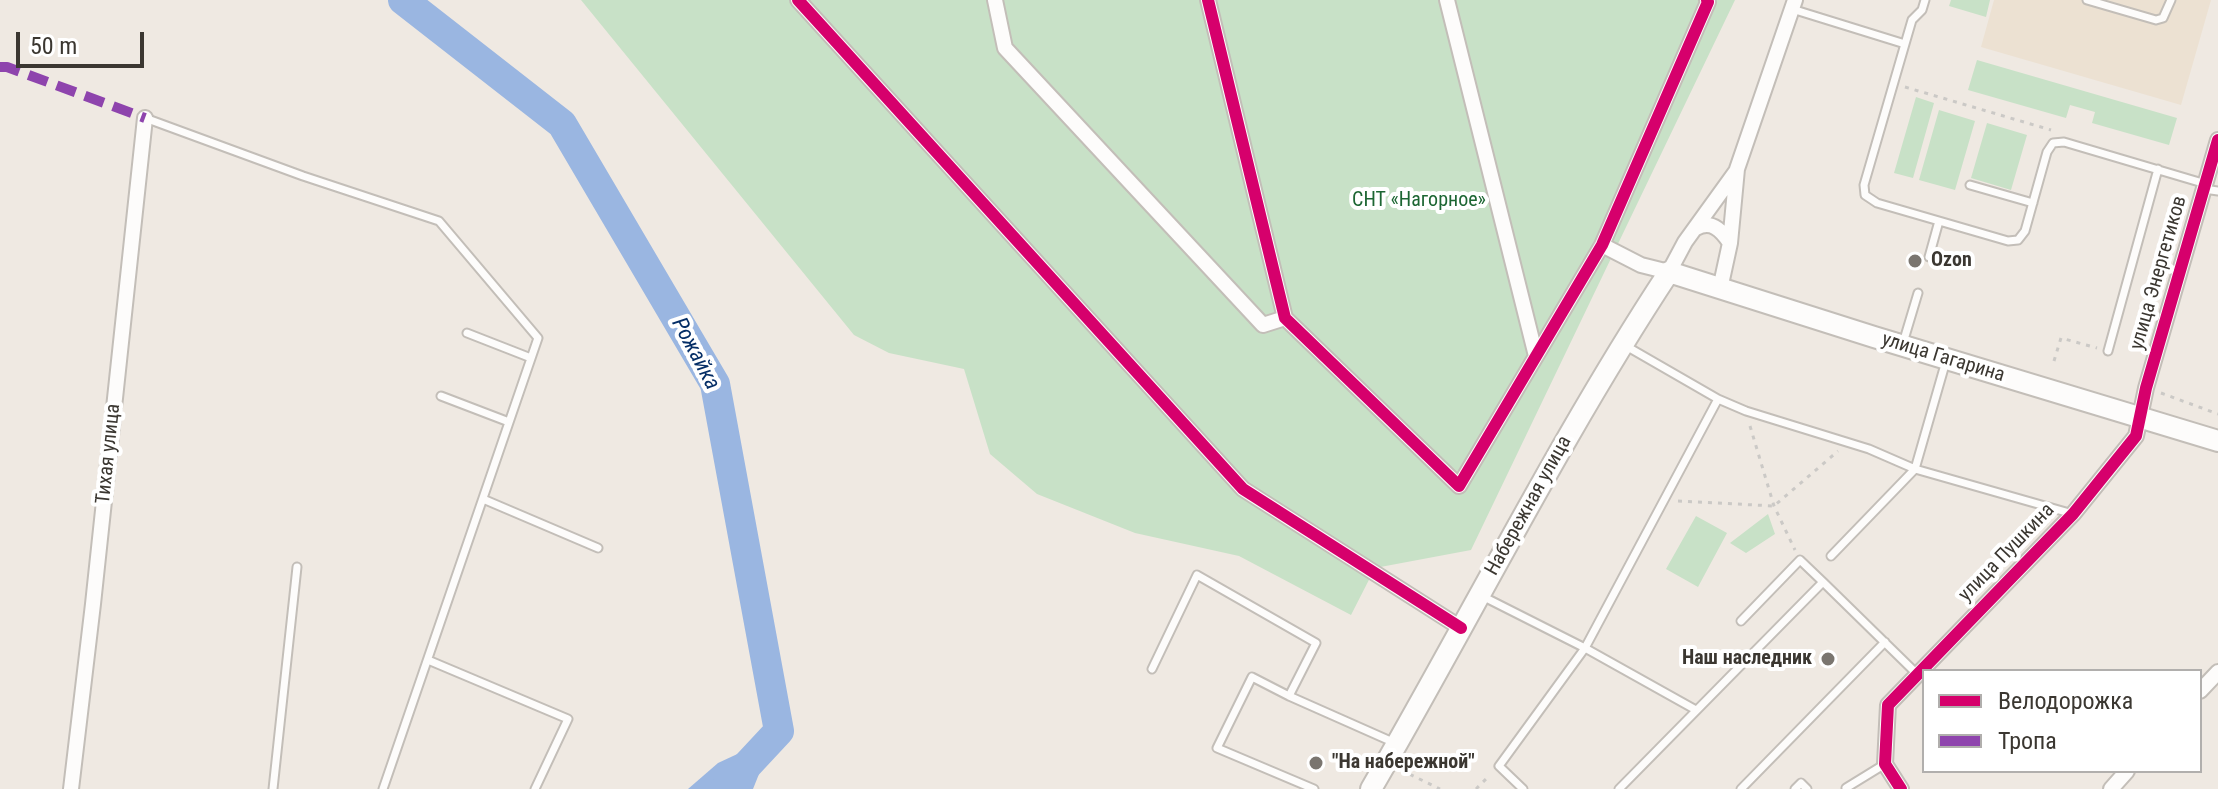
<!DOCTYPE html>
<html>
<head>
<meta charset="utf-8">
<style>
  body { margin:0 }
  #map { position:relative; width:2218px; height:789px; overflow:hidden; background:#efe9e2; font-family:"Roboto Condensed",sans-serif }
  canvas { display:block }
  .legend { position:absolute; left:1922px; top:669px; width:280px; height:104px; box-sizing:border-box; background:#fff; border:2px solid #b1afad; margin:0; padding:10px 14px; list-style:none; font-size:24px; color:#3b3731 }
  .legend li { display:flex; align-items:center; gap:16px; height:40px }
  .legend b { width:40px; border:2px solid #b1afad }
  .scale { position:absolute; left:16px; top:32px; width:128px; height:36px; box-sizing:border-box; border:4px solid #3b3731; border-top:0; padding-left:10px; font-size:24px; line-height:28px; white-space:nowrap; color:#3b3731; -webkit-text-stroke:6px #fff; paint-order:stroke }
</style>
</head>
<body>
<div id="map">
<canvas width="2218" height="789"></canvas>
<ul class="legend">
<li><b style="height:10px;background:#d6006c"></b>Велодорожка</li>
<li><b style="height:10px;background:#8e44ad"></b>Тропа</li>
</ul>
<div class="scale">50 m</div>
</div>
<script>
const ctx = document.querySelector('canvas').getContext('2d');
ctx.lineJoin = 'round';
function fill(path, color) {
  ctx.fillStyle = color;
  ctx.fill(path, 'evenodd');
}
function stroke(path, color, width, dash) {
  ctx.strokeStyle = color;
  ctx.lineWidth = width;
  ctx.lineCap = dash ? 'butt' : 'round';
  ctx.setLineDash(dash || []);
  ctx.stroke(path);
}
function write(font, color, halo, rows, align = 'center') {
  ctx.font = font + ' "Roboto Condensed",sans-serif';
  ctx.lineWidth = 8;
  ctx.setLineDash([]);
  ctx.textBaseline = 'middle';
  ctx.strokeStyle = halo;
  ctx.fillStyle = color;
  for (const [text, x, y, turn = 0] of rows) {
    ctx.save();
    ctx.translate(x, y);
    ctx.rotate((+turn || 0) * Math.PI / 180);
    ctx.textAlign = isNaN(turn) ? turn : align;
    if (halo) ctx.strokeText(text, 0, 0);
    ctx.fillText(text, 0, 0);
    ctx.restore();
  }
}
const built = new Path2D(`
  M1994,0H2211L2181,105L1981,47Z`);
const green = new Path2D(`
  M581,0H1735L1471,550L1375,568L1351,615L1239,556L1135,533L1037,494L990,454L964,369L889,353L854,335Z
  M1951,0H1990L1986,17L1949,6Z
  M1977,60L2177,118L2169,145L2092,123L2095,112L2070,105L2066,118L1968,90Z
  M1916,97L1934,103L1913,178L1894,173Z
  M1939,110L1975,121L1955,190L1919,180Z
  M1987,123L2027,135L2011,190L1971,178Z
  M1768,514L1775,534L1746,553L1730,543Z
  M1696,516L1727,533L1698,587L1666,569Z`);
const water = new Path2D(`
  M746,750L759,762V774L753,789H688L718,763Z`);
const river = new Path2D(`
  M403,0L562,124L715,384L779,731L725,789`);
const path = new Path2D(`
  M1905,87L2051,130
  M2054,361L2061,338L2097,348
  M2161,393L2218,414
  M1750,426L1774,506L1795,550
  M1678,501L1774,506L1838,451
  M1401,770L1440,789
  M1476,789L1490,775`);
const lane = new Path2D(`
  M2087,0L2156,20L2163,18L2171,0
  M1792,9L1905,44L1912,20L1922,10L1925,0
  M1905,44L1864,185L1865,195L1877,203L2008,241L2018,240L2025,231L2047,152L2053,143L2064,142L2206,184
  M145,118L303,176L439,221L538,338L383,789
  M1970,185L2033,203
  M2204,189L2218,191
  M1929,257L1939,221
  M467,333L531,358
  M1903,343L1918,293
  M1626,346L1718,399
  M2108,351L2158,169
  M441,396L509,422
  M483,499L598,548
  M1831,556L1915,469L1946,361
  M1482,596L1585,648L1718,399L1746,411L1869,449L1915,469L2073,514
  M1741,621L1800,560L1823,582
  M428,660L568,719L535,789
  M1152,669L1197,575L1316,643L1289,696
  M1846,788L1885,764
  M273,789L297,567
  M1314,789L1217,748L1252,677L1289,696L1395,743
  M1523,789L1499,766L1585,648L1696,710
  M1619,789L1823,582L1917,674
  M1741,789L1885,642
  M1795,789L1801,783L1807,789`);
const street = new Path2D(`
  M798,0L1243,489L1461,628
  M995,0L1005,48L1263,325L1285,318
  M1208,0L1285,318L1459,486L1602,245L1708,2L1707,0
  M1447,0L1536,356
  M1696,228C1711,220 1721,229 1730,243
  M1602,245L1641,265L1669,272L1685,242L1737,170
  M1720,289L1730,243L1737,169L1795,0
  M2200,691L2218,672
  M71,789L93,604L145,118
  M1901,789L1885,764L1888,705L2073,514L2136,436L2146,388L2218,140
  M2111,789L2127,771`);
const secondary = new Path2D(`
  M1371,789C1471,617 1559,439 1669,272L1874,337L2218,441`);
const quiet = new Path2D(`
  M0,67H7L145,118`);
const cycleway = new Path2D(`
  M798,0L1243,489L1461,628
  M1208,0L1285,318L1459,486L1602,245L1708,2L1707,0
  M1901,789L1885,764L1888,705L2073,514L2136,436L2146,388L2218,140`);
const markers = [
  [1915,261,8,"#7a756f"],
  [1828,659,8,"#7a756f"],
  [1316,763,8,"#7a756f"]
];
const parkNames = [
  ["СНТ «Нагорное»",1419,201]
];
const poiNames = [
  ["Ozon",1931,261],
  ["Наш наследник",1812,659,"right"],
  ["\"На набережной\"",1332,763]
];
const streetNames = [
  ["улица Энергетиков",2159,273,-74],
  ["улица Гагарина",1943,358,17],
  ["Тихая улица",109,454,-84],
  ["Набережная улица",1529,506,-61],
  ["улица Пушкина",2007,553,-46]
];
const waterNames = [
  ["Рожайка",695,354,62]
];
fill(built, '#ece1d2');
fill(green, '#c8e1c7');
fill(water, '#9ab6e1');
stroke(river, '#9ab6e1', 30);
stroke(lane, '#c3beb8', 11);
stroke(street, '#c3beb8', 18);
stroke(secondary, '#c3beb8', 24);
stroke(path, '#cbc9c6', 3, [4, 6]);
stroke(lane, '#fdfcfb', 7);
stroke(street, '#fdfcfb', 14);
stroke(secondary, '#fdfcfb', 20);
stroke(quiet, '#8e44ad', 10, [20, 10]);
stroke(cycleway, '#d6006c', 12);
for (const [x, y, r, color] of markers) {
  const dot = new Path2D();
  dot.arc(x, y, r, 0, 2 * Math.PI);
  ctx.fillStyle = color;
  ctx.fill(dot);
  stroke(dot, '#fff', 3);
}
write('20px', '#1d6633', '#fff', parkNames);
write('bold 20px', '#3b3731', '#fff', poiNames, 'left');
write('20px', '#3b3731', '#fff', streetNames);
write('italic 22px', '#052e66', '#fff', waterNames);
</script>
</body>
</html>
